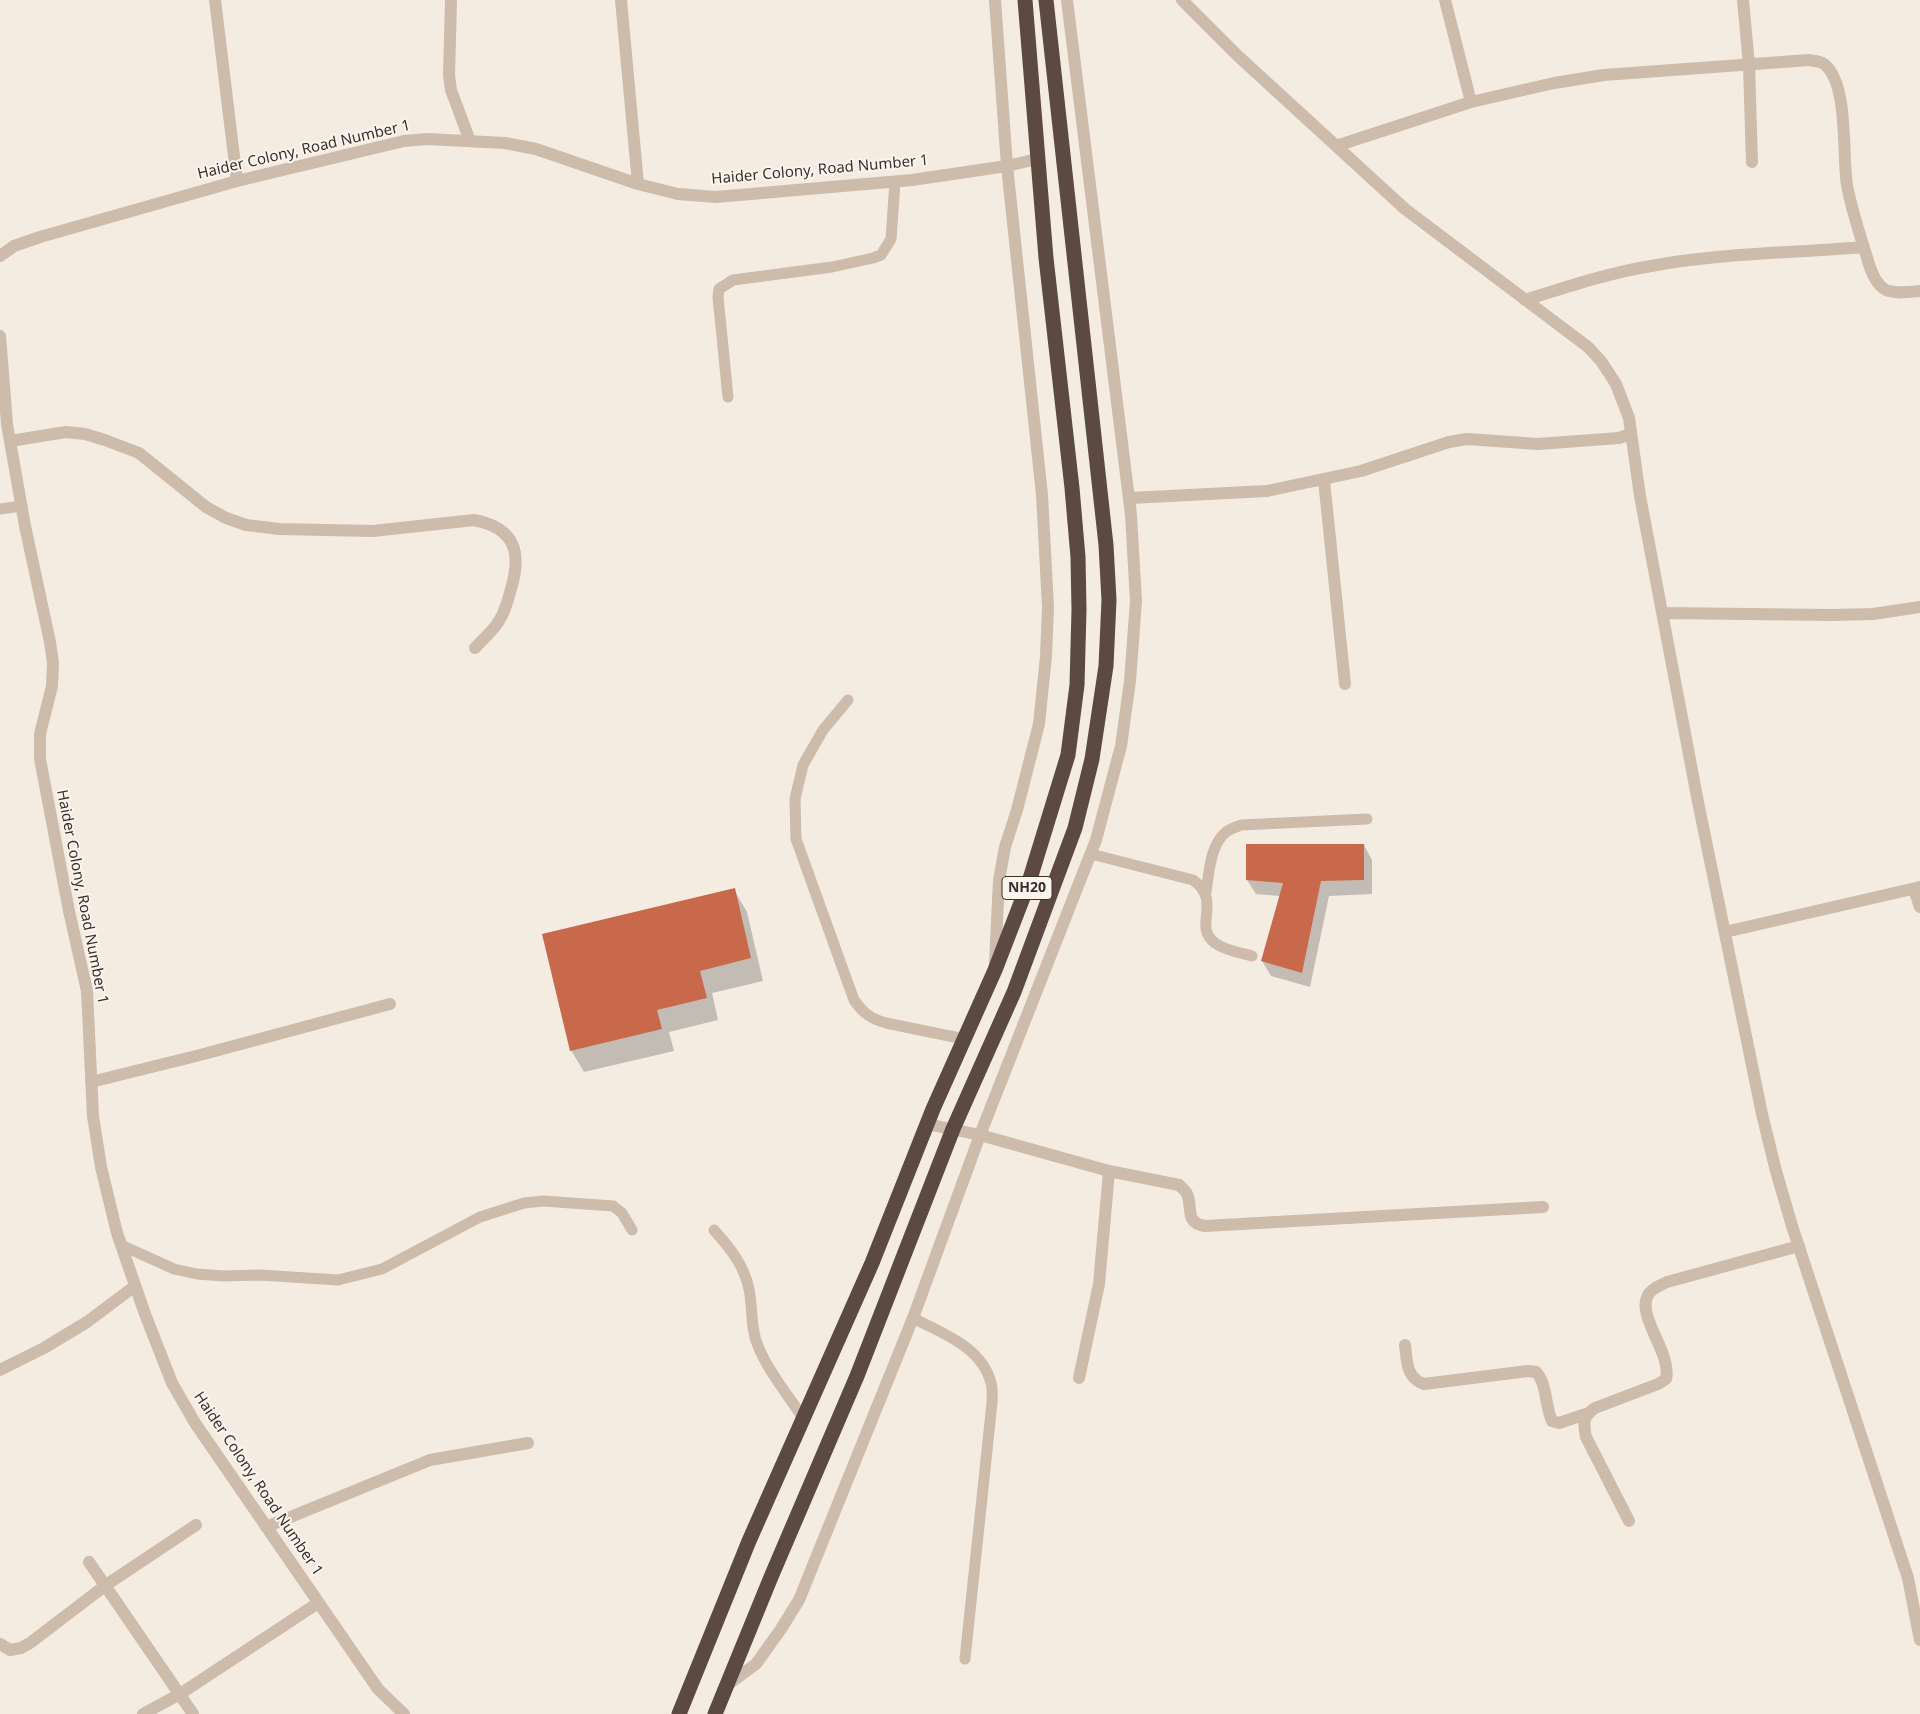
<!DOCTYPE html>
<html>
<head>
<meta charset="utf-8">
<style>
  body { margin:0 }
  canvas { display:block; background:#f4ebe1 }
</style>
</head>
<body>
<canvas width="1920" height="1714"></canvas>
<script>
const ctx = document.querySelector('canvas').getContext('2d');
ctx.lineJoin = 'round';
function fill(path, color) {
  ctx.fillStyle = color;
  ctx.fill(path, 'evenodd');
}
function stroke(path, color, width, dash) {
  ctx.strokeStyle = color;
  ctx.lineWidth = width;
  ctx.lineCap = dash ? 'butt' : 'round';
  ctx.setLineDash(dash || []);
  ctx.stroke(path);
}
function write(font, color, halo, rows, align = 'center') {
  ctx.font = font + ' "Noto Sans",sans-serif';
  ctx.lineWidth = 4;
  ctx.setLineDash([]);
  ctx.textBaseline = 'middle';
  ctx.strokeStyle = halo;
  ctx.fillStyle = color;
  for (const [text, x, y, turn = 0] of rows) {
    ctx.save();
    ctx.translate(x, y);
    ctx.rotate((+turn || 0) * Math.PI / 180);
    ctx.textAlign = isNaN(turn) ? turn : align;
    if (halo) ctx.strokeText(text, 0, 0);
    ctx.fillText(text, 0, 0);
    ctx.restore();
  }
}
const shadow = new Path2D(`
  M1364,845L1372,860V894L1329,896L1310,987L1271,976L1262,961L1280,896L1256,894L1247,880Z
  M734,890L747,912L763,981L712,993L718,1020L669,1032L674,1051L584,1072L571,1050Z`);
const building = new Path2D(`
  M1246,844H1364V880L1321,881L1302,973L1261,961L1283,883L1246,880Z
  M735,888L751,958L700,971L707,998L657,1010L662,1029L570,1051L542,934Z`);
const lane = new Path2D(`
  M728,397L718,297L719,289L733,280L832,267L873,258L881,255L891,239L895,182
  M0,509L22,506
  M848,700L823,730L803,765L795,799L796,839L854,1000C863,1013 871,1019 886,1023L964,1039
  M1091,854L1193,880C1223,901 1192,926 1215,943C1224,950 1241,953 1252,956
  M1206,892C1209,873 1210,845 1226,832C1230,829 1236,827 1241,825L1367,819
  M714,1230C730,1248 744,1265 749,1289C753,1308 750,1328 758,1346C768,1371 788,1395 803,1418
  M121,1245L174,1269L197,1274L224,1276L260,1275L338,1280L382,1269L480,1217L524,1203L543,1201L613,1206L622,1213L632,1230
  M913,1318C942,1333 982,1347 991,1383C993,1389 992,1397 992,1403L965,1659`);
const street = new Path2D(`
  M215,0L237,181
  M451,0L449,75L451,90L470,141
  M621,0L638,184
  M1182,0L1238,56L1405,209L1588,347L1601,361L1616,384L1629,418L1640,496L1698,802L1762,1114L1776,1171L1792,1226L1908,1578L1920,1640
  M1445,0L1471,102
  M1743,0L1749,65L1752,162
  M1336,146L1471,102L1554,83L1604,75L1809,60C1813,61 1820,61 1824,64C1849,83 1842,155 1847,185C1851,207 1858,229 1865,251C1869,264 1873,283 1886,290C1896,294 1909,292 1920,291
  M0,256L14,246L40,237L237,181L404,141L427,139L505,143L536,149L638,184L678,194L716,197L912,180L1007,166L1037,159
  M1525,300C1567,287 1608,273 1651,266C1719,253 1794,253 1864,247
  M0,336L7,424L25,526L50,642L53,663L52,686L40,734V759L69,911L87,991L93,1116L101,1167L117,1233L145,1314L172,1383L195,1423L378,1689L404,1714
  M10,441L66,432L85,434L105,440L139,453L206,507L226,518L246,525L279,529L373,531L474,520C515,528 522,552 511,589C508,600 505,612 499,621C493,631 483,639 475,648
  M1324,480L1345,684
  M1130,498L1267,491L1361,471L1449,442L1467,439L1538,444L1619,438L1631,434
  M1663,613L1832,615L1873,614L1920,607
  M1914,889L1920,907
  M1725,932L1920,887
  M995,963L999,880L1005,847L1017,810L1039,724L1046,656L1048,607L1042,495L1007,166L995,0
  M91,1082L200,1055L390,1004
  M927,1124L980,1135L1109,1171L1179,1185C1182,1188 1186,1191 1187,1194C1193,1207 1184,1223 1205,1226L1543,1207
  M1405,1345C1407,1361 1406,1378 1424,1384L1528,1371L1536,1372C1547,1383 1545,1406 1552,1421L1559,1423L1586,1414
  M0,1370L44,1348L87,1322L135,1286
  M1079,1378L1099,1284L1109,1171
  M1629,1521L1586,1437C1583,1423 1583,1416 1595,1408L1658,1384L1666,1379C1672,1352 1636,1317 1648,1295C1652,1288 1661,1285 1667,1282L1799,1246
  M266,1527L430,1460L528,1443
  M89,1562L193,1714
  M0,1644L10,1650L21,1648L30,1643L106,1585L196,1525
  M726,1686L756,1664L781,1629L799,1600L913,1318L980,1135L1096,840L1121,746L1130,681L1136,601L1131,515L1067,0
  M143,1714L180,1694L318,1603`);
const highway = new Path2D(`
  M679,1714L749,1541L872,1263L933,1109L995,970L1029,882L1068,755L1077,685L1079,610L1078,557L1072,488L1046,258L1025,0
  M715,1714L771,1577L857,1376L953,1129L1014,992L1075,828L1092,759L1106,666L1109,600L1106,545L1046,0`);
const shields = [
  [1027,888,50]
];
const shieldNames = [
  ["NH20",1027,888]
];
const streetNames = [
  ["Haider Colony, Road Number 1",304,150,-13],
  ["Haider Colony, Road Number 1",820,170,-5],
  ["Haider Colony, Road Number 1",82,897,79],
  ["Haider Colony, Road Number 1",258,1484,56]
];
fill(shadow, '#0003');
fill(building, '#c8694b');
stroke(lane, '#cdbbac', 11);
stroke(street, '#cdbbac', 12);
stroke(highway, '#5c4a42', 15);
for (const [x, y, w] of shields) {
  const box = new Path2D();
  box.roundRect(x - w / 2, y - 11.5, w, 23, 4);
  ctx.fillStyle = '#fbf5ee';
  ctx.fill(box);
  stroke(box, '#3b302b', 1);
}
write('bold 14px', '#3b302b', null, shieldNames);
write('15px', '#3b302b', '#fbf5ee', streetNames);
</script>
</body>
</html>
